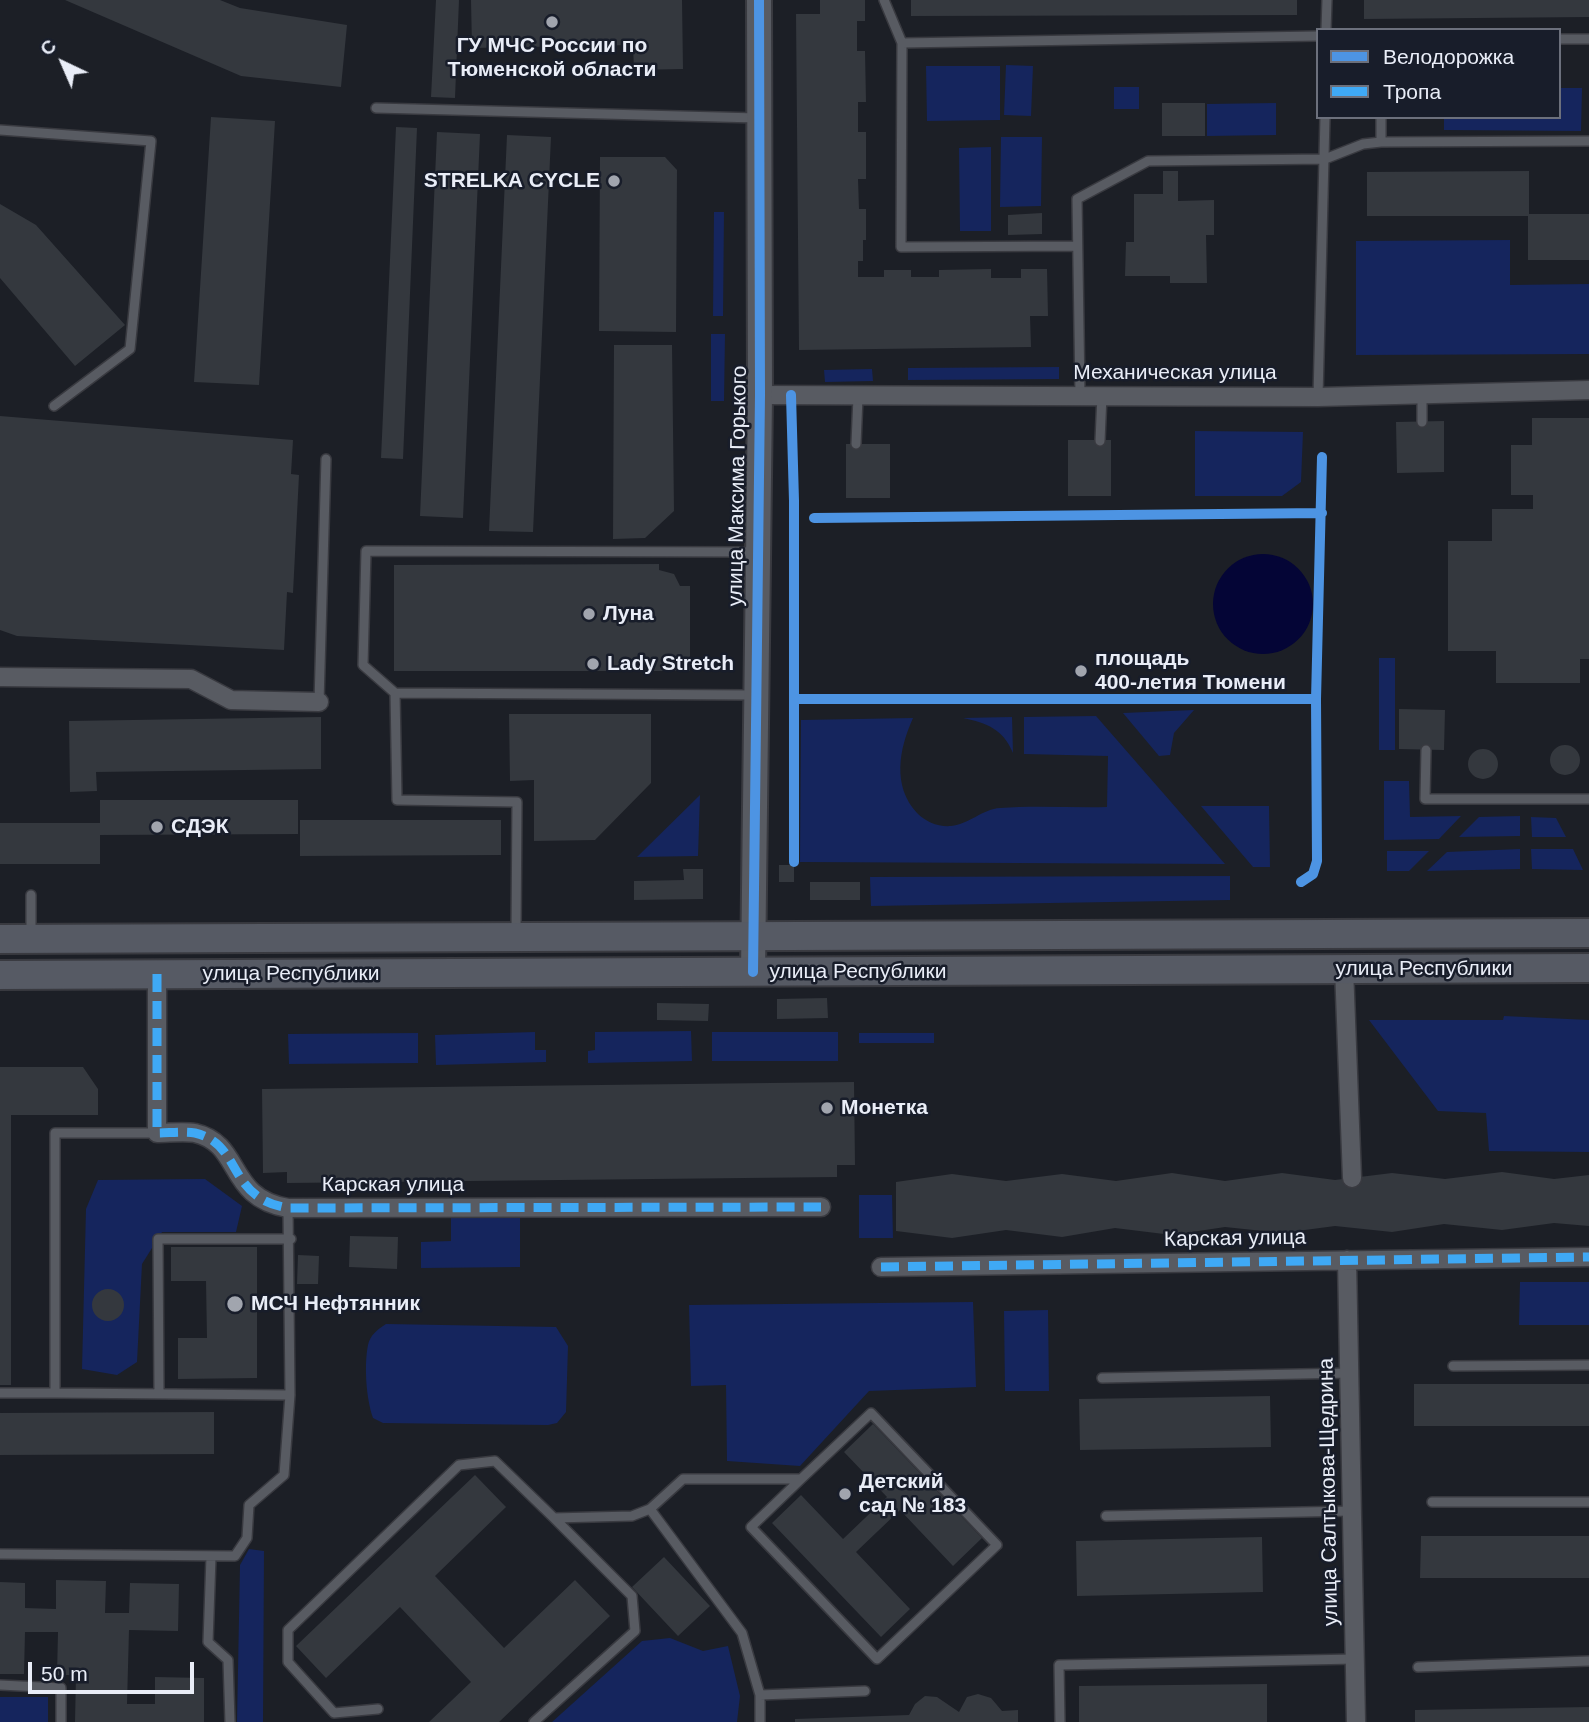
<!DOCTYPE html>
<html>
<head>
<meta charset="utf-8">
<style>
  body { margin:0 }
  #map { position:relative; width:1589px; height:1722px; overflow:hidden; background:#1c1f26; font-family:Helvetica,sans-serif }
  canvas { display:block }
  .legend { position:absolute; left:1316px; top:28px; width:245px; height:91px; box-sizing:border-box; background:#181d2a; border:2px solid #6c707c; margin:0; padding:9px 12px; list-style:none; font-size:21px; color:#e9edf7 }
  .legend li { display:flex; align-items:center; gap:14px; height:35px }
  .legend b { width:35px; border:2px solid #6c707c }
  .north { position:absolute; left:28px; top:28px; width:70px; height:70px; -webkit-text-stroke:5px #181d2a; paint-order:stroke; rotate:316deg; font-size:19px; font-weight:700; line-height:28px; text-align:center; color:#e9edf7 }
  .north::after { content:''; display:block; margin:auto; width:24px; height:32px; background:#e9edf7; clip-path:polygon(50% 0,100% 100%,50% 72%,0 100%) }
  .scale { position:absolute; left:28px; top:1662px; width:166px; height:32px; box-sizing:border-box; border:4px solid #e9edf7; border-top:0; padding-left:9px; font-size:21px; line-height:24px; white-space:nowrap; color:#e9edf7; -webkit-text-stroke:5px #181d2a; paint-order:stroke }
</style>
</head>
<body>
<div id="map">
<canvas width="1589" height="1722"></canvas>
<ul class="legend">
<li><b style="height:9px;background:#4d94e3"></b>Велодорожка</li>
<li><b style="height:9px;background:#3fa9f5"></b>Тропа</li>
</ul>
<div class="north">С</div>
<div class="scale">50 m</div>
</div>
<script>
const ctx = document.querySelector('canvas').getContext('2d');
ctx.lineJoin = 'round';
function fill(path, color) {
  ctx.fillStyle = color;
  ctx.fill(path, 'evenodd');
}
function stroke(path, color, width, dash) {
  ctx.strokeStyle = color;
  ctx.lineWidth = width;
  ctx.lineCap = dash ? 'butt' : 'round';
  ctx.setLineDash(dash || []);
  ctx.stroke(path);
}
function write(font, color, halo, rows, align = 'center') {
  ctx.font = font + ' Helvetica,sans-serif';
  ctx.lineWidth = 5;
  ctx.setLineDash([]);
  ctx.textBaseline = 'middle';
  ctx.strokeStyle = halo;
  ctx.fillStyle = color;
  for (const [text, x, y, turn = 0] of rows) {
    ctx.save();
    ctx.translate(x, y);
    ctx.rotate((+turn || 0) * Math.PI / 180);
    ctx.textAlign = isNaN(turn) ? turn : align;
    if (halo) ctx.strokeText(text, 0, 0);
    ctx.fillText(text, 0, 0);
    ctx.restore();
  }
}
const green = new Path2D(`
  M1006,65L1033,66L1031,116L1004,115Z
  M926,66H1000V120L927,121Z
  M1114,87H1139V109H1114Z
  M1559,88H1582L1581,131L1444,130V117H1559Z
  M1276,103V135L1207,136V104Z
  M1001,137H1042L1041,206L1000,207Z
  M991,147V231H960L959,148Z
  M714,212H724L723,316H713Z
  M1510,240V285L1589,284V354L1356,355V241Z
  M711,334H725L724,401H711Z
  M1059,367V379L908,380V368Z
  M872,369L873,381L825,382L824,370Z
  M1195,431L1303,432L1301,482L1282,496H1195Z
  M1379,658H1395V750H1379Z
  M1194,710L1174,733L1170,755L1159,756L1123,713Z
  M1096,716L1225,864L800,862L801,720L913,718C899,749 892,786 917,813C926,822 938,827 951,826C969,824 983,809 1000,808C1036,805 1072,808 1107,807L1108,756L1024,754V717Z
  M1012,717L1013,753C1003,729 987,723 963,718Z
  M1384,781H1409L1410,817L1461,816L1439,839L1384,840Z
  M700,795L698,856L637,857Z
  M1201,806H1269L1270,867H1253Z
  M1520,816V836L1459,837L1479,817Z
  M1531,817L1556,818L1566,837H1532Z
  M1520,849V869L1427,871L1447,852Z
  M1531,849H1573L1583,870L1532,869Z
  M1387,851H1429L1409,871H1387Z
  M1230,876V900L871,906L870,877Z
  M1504,1016L1589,1020V1152L1489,1151L1486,1113L1438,1111L1369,1020H1503Z
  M691,1031L692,1061L588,1063V1051L595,1050V1032Z
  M535,1032V1050H546V1062L436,1065L435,1035Z
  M712,1032H838V1061H712Z
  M418,1033V1063L289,1064L288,1034Z
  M859,1033H934V1043H859Z
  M205,1179L242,1206L236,1232H162L142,1264L137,1362L117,1375L82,1369L86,1209L98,1180Z
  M859,1195H892L893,1238H859Z
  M451,1211H520V1267L421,1268V1242L451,1241Z
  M1520,1282H1589V1325H1519Z
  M973,1302L976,1387L869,1391L800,1466L727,1461L726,1385L691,1386L689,1305Z
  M1048,1310L1049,1391H1005L1004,1311Z
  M386,1324L556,1327L568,1346L566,1412L557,1423L548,1425L383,1423L373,1418C366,1398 364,1365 368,1345C370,1335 378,1329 386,1324Z
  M249,1549L264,1551L263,1722H237L240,1565Z
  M670,1638L703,1651L728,1646L740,1696L737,1722H552L642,1641Z
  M0,1697H48V1722H0Z`);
const water = new Path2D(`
  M1213 604a50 50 0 1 1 100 0a50 50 0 1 1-100 0Z`);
const building = new Path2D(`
  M65,0H220L240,8L347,25L341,87L241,76Z
  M436,0H459L455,98L431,97Z
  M471,0H682L683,69L634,70L633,45L472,48Z
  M820,0H865V21H857V51H865L866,102H858V132H866V179H858L859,209H866V240H863V261H858V277H884V270H911V277H939V270L991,269V278H1021V269H1047L1048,316H1030L1031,347L799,350L796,14H820Z
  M911,0H1297V15L911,16Z
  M1364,0H1589V17L1364,19Z
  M1162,103H1205V136H1162Z
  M211,117L275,121L259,385L194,382Z
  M396,127L417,128L403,459L381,458Z
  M437,132L480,134L463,518L420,516Z
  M507,135L551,137L533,532L489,531Z
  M600,157H665L677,170L676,332L599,331Z
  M1163,171H1178V201L1214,200V235H1206L1207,283H1170V276H1125L1126,242H1134V194H1163Z
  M1529,171V214H1589V260H1528V216H1367V172Z
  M0,204L36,225L125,325L75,366L0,278Z
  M1042,213V234L1008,235V215Z
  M614,345H672L674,511L645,538L613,539Z
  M0,416L293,440L291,474L299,475L293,593L287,592L284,650L17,636L0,630Z
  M1532,418H1589V659H1580V683H1496V651H1448V541H1492V509H1533V495H1511V445H1532Z
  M1444,421V472L1397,473L1396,422Z
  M1068,440H1111V496H1068Z
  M846,444H890V498H846Z
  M659,564V570L674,574L680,586H690V671H394V565Z
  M1399,709L1445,710L1444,750L1399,749Z
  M509,714H651V783L595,840L534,841V780L510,781Z
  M321,717V769L96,772L97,791L70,792L69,721Z
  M1550 760a15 15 0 1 1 30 0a15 15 0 1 1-30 0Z
  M1468 764a15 15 0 1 1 30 0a15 15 0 1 1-30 0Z
  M100,800H298V834L100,835V864H0V823H100Z
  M300,820H501V855L300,856Z
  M779,865H794V882H779Z
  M683,869H703V899L634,900V881L684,880Z
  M810,882H860V900H810Z
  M827,998L828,1018L777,1019V999Z
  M657,1003L709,1004L708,1021L657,1020Z
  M0,1067H83L98,1089V1115H11V1385H0Z
  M854,1082L855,1165H837V1177L287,1183V1172L263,1173L262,1089Z
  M1502,1172L1554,1179L1589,1175V1226L1554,1223L1502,1230L1444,1224L1392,1232L1335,1226L1282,1233L1225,1227L1172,1235L1115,1228L1062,1237L1006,1230L952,1238L896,1231V1182L952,1174L1006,1181L1062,1174L1116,1181L1172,1173L1225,1181L1282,1173L1335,1180L1392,1173L1445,1179Z
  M350,1236L398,1237L397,1269L349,1267Z
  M171,1247H257V1378L178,1379V1338H207L206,1281H171Z
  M298,1255L319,1256L318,1284H297Z
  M92 1305a16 16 0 1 1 32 0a16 16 0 1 1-32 0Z
  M1414,1384H1589V1426H1414Z
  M1270,1396L1271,1447L1080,1450L1079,1399Z
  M214,1412V1454L0,1455V1413Z
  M873,1424L982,1538L953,1566L900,1510L856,1552L910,1609L881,1637L772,1523L801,1495L843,1539L887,1497L844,1452Z
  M475,1475L506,1507L435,1576L504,1648L575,1580L610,1616L499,1722H429L471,1682L400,1607L326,1678L296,1646Z
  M1421,1536H1589V1578H1420Z
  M1262,1537L1263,1592L1077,1596L1076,1541Z
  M664,1557L710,1606L678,1636L632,1587Z
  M56,1580L106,1581L105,1613H129L130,1583L179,1584L178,1631L129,1630L127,1704H155V1677L204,1678V1722H75L76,1675H57L58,1632H25L24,1674H0V1582L25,1583V1608L56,1609Z
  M1267,1684V1722H1079V1686Z
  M978,1694L991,1698L1002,1711L1018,1710V1722H795V1719L909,1715L915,1704L925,1696L937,1697L959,1712L967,1697Z
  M1589,1707V1722H1415V1710Z`);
const lane = new Path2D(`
  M884,0L902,43L1318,36
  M1326,30L1327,0
  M1559,39H1589
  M902,43L901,247L1077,246
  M376,108L757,118
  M0,130L151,141L130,349L54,406
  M1381,142V117
  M1080,395L1077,199L1148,161L1325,159L1363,144L1381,142L1589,141
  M1318,397L1325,117
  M1422,422V393
  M1100,441L1102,395
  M856,444L858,397
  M395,693L754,695
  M319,702L326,459
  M1426,750L1425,799H1589
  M31,895V936
  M516,932L517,802L397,800L395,693L363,665L366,551L756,552
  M1453,1366L1589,1365
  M1102,1378L1350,1373
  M0,1393H55V1133H157
  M55,1393L290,1395L288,1208
  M159,1394L158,1239H291
  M1432,1502H1589
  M650,1509L683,1479H801L871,1413L997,1545L877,1659L751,1527L801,1479
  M1106,1516L1352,1511
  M0,1554L235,1556L247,1538L249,1505L284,1475L290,1395
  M211,1557L208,1642L228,1660L230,1722
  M1418,1667L1589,1661
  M0,1685L61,1688V1722
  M760,1695L865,1691
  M378,1709L334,1713L288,1662V1630L459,1465L495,1461L554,1518L632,1516L650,1509L742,1633L760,1695V1722
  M534,1722L635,1631L632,1596L554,1518
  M1060,1722L1059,1665L1355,1659`);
const street = new Path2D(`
  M760,395L1318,397L1589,390
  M0,677L191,679L231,700L319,702
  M1344,968L1352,1178
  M157,974V1133C169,1133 184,1131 195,1133C243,1144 226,1198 288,1208L821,1207
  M1347,1260L1356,1722
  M881,1267L1589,1257`);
const secondary = new Path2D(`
  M753,972L760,395L759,0`);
const primary = new Path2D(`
  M0,939L1589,933
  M0,975L1589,968`);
const quiet = new Path2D(`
  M157,974V1133C169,1133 184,1131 195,1133C243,1144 226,1198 288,1208L821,1207
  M881,1267L1589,1257`);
const cycleway = new Path2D(`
  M791,395L794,501V862
  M814,518L1322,513
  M794,699H1316
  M1301,882L1313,874L1317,861L1316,699L1322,457
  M753,972L760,395L759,0`);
const markers = [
  [552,22,7,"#a1a5ae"],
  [614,181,7,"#a1a5ae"],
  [589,614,7,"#a1a5ae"],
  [593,664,7,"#a1a5ae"],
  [1081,671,7,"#a1a5ae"],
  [157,827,7,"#a1a5ae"],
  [827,1108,7,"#a1a5ae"],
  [235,1304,9,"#a1a5ae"],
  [845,1494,7,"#a1a5ae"]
];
const poiNames = [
  ["ГУ МЧС России по",552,46,"center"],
  ["Тюменской области",552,70,"center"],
  ["STRELKA CYCLE",600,181,"right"],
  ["Луна",603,614],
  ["площадь",1095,659],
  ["400-летия Тюмени",1095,683],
  ["Lady Stretch",607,664],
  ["СДЭК",171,827],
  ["Монетка",841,1108],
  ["МСЧ Нефтянник",251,1304],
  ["Детский",859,1482],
  ["сад № 183",859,1506]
];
const streetNames = [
  ["Механическая улица",1175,373],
  ["улица Максима Горького",738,486,-89],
  ["улица Республики",1424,969],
  ["улица Республики",858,972],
  ["улица Республики",291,974],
  ["Карская улица",393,1185],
  ["Карская улица",1235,1239,-1],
  ["улица Салтыкова-Щедрина",1329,1492,-91]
];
fill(green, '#15255d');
fill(water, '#040536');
fill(building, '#34383e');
stroke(lane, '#393a40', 12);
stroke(street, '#393a40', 21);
stroke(secondary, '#393a40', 28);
stroke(primary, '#393a40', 32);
stroke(lane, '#585b62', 9);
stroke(street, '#585b62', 18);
stroke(secondary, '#585b62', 24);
stroke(primary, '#565a64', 28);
stroke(quiet, '#3fa9f5', 9, [18, 9]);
stroke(cycleway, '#4d94e3', 10);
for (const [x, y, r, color] of markers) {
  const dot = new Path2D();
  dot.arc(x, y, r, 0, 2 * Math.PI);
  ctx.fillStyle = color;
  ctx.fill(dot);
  stroke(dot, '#181d2a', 2.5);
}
write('bold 21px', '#e9edf7', '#181d2a', poiNames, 'left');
write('21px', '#e9edf7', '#181d2a', streetNames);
</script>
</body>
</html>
